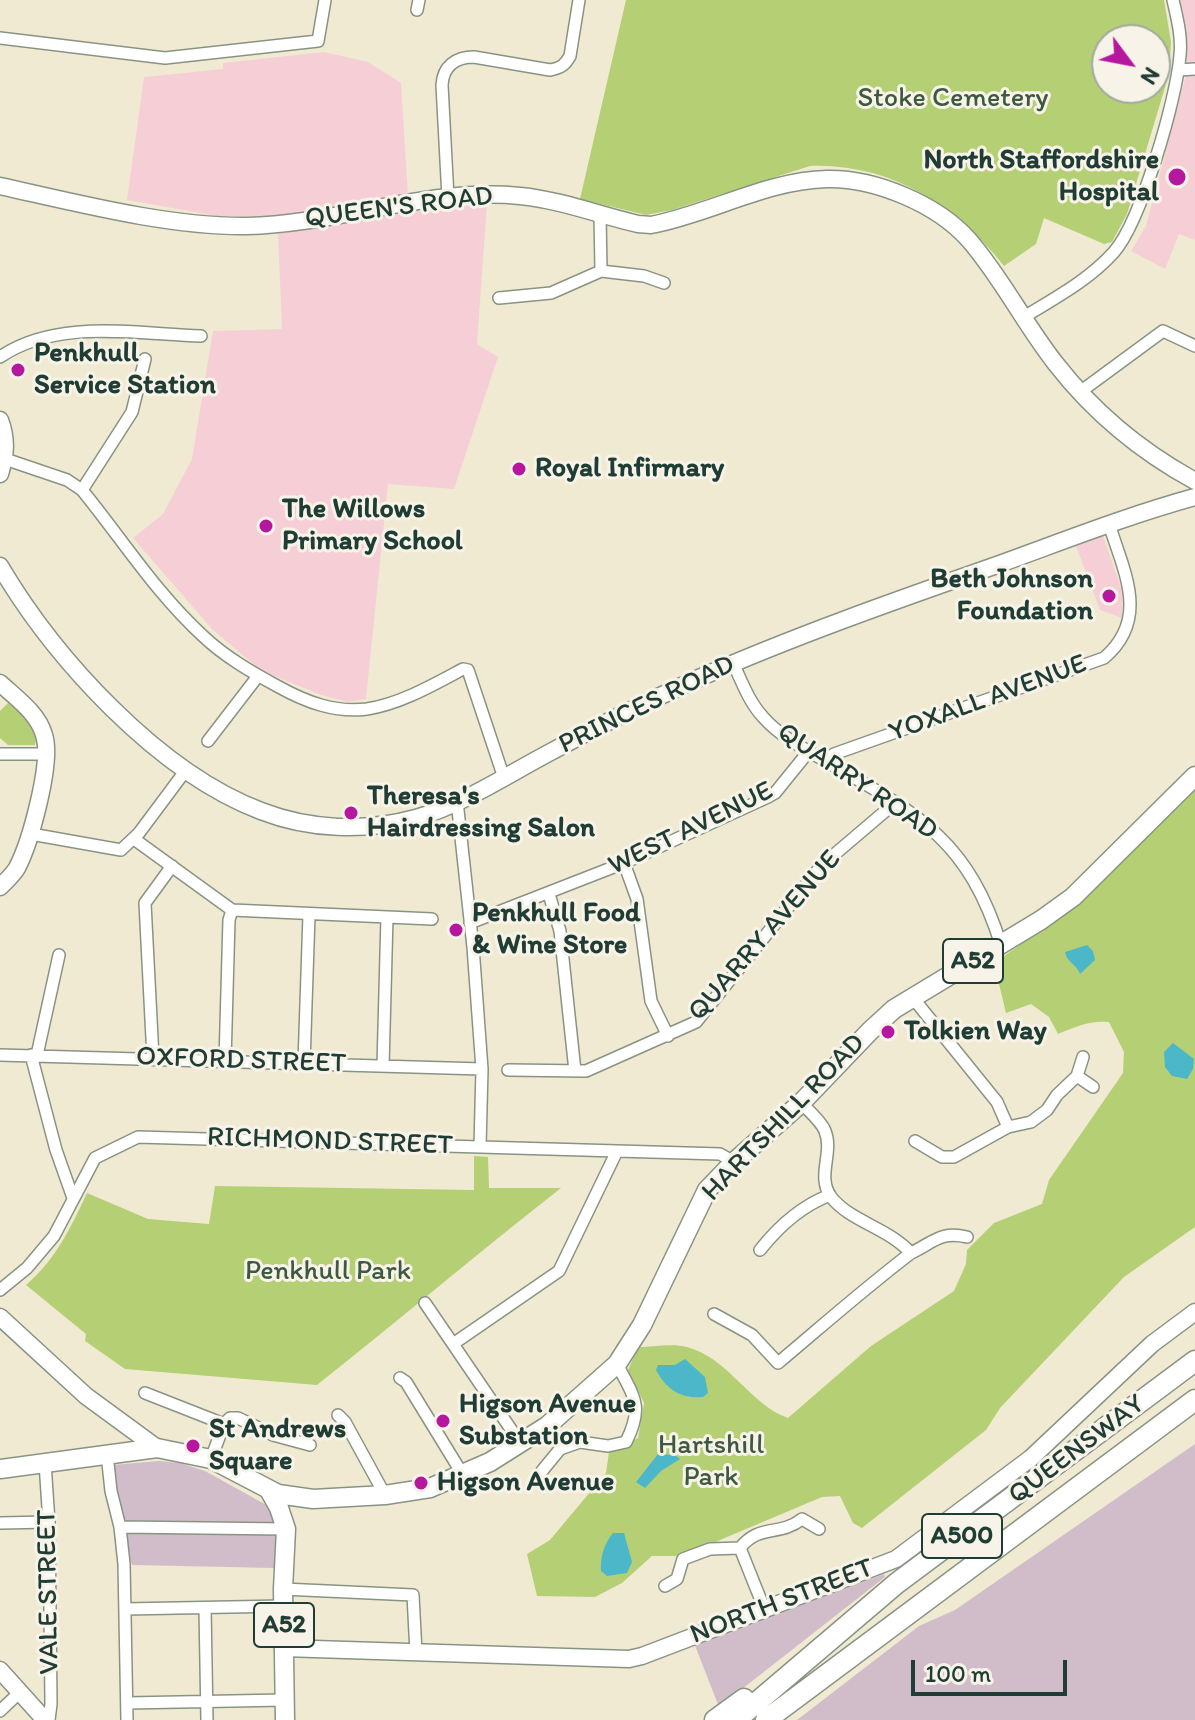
<!DOCTYPE html>
<html>
<head>
<meta charset="utf-8">
<style>
  body { margin:0 }
  #map { position:relative; width:1195px; height:1720px; overflow:hidden; background:#f0ead2; font-family:Itim,sans-serif }
  canvas { display:block }
  .north { position:absolute; left:1091px; top:24px; width:80px; height:80px; box-sizing:border-box; background:#f7f3e8; border:2px solid #a1aaa0; border-radius:50%; rotate:122deg; font-size:22px; font-weight:700; line-height:32px; text-align:center; color:#1f3d34 }
  .north::after { content:''; display:block; margin:auto; width:28px; height:36px; background:#b5179e; clip-path:polygon(50% 0,100% 100%,50% 72%,0 100%) }
  .scale { position:absolute; left:911px; top:1660px; width:156px; height:36px; box-sizing:border-box; border:4px solid #1f3d34; border-top:0; padding-left:10px; font-size:24px; line-height:28px; white-space:nowrap; color:#1f3d34; -webkit-text-stroke:6px #f7f3e8; paint-order:stroke }
</style>
</head>
<body>
<div id="map">
<canvas width="1195" height="1720"></canvas>
<div class="north">N</div>
<div class="scale">100 m</div>
</div>
<script>
const ctx = document.querySelector('canvas').getContext('2d');
ctx.lineJoin = 'round';
function fill(path, color) {
  ctx.fillStyle = color;
  ctx.fill(path, 'evenodd');
}
function stroke(path, color, width, dash) {
  ctx.strokeStyle = color;
  ctx.lineWidth = width;
  ctx.lineCap = dash ? 'butt' : 'round';
  ctx.setLineDash(dash || []);
  ctx.stroke(path);
}
function write(font, color, halo, rows, align = 'center') {
  ctx.font = font + ' Itim,sans-serif';
  ctx.lineWidth = 6;
  ctx.setLineDash([]);
  ctx.textBaseline = 'middle';
  ctx.strokeStyle = halo;
  ctx.fillStyle = color;
  for (const [text, x, y, turn = 0] of rows) {
    ctx.save();
    ctx.translate(x, y);
    ctx.rotate((+turn || 0) * Math.PI / 180);
    ctx.textAlign = isNaN(turn) ? turn : align;
    if (halo) ctx.strokeText(text, 0, 0);
    ctx.fillText(text, 0, 0);
    ctx.restore();
  }
}
const built = new Path2D(`
  M1176,0H1195V240L1179,234L1165,269L1131,251L1146,226L1186,75L1187,62Z
  M324,52L368,62L401,83L408,196L278,216H217L127,200L144,77L223,69V63Z
  M487,204L477,344L498,357L454,489L388,484L366,699L348,702L321,695L260,670L212,629L133,538L163,514L192,459L213,331L282,329L278,233L389,213Z
  M1103,536L1123,593L1122,618L1100,610L1076,546Z`);
const industrial = new Path2D(`
  M1195,1444V1720H797L919,1626L955,1610Z
  M159,1461L180,1463L205,1471L270,1507L275,1519V1568L132,1565L114,1501L112,1465Z
  M884,1574L885,1577L719,1707L694,1643Z`);
const green = new Path2D(`
  M626,0H1164L1171,42L1169,74L1127,214L1112,242L1104,244L1044,218L1036,244L1004,266C956,205 890,163 810,166L672,210L646,215L580,199ZM1107,40H1155V88H1107Z
  M8,703C21,714 41,727 35,745H8L0,738V711Z
  M1195,787V1227L1124,1277L1000,1408L986,1430L862,1528L853,1523L840,1496L822,1497L682,1556H652L622,1583L595,1597L537,1596L527,1554L550,1540L606,1473L609,1452L638,1438L644,1403L628,1370L638,1347C652,1347 673,1343 687,1347C729,1358 749,1404 788,1418L871,1346L954,1291L966,1264L967,1250L994,1223L1042,1204L1049,1180L1123,1073L1124,1052L1109,1022C1090,1020 1075,1027 1058,1034L1049,1017L1031,1004L1006,1013L994,963L1073,908L1101,883Z
  M474,1156L488,1157L489,1188H561C478,1253 399,1320 317,1385L125,1369L85,1341L86,1334L26,1285C56,1259 70,1229 87,1193L148,1219L209,1224L215,1186L474,1190Z`);
const water = new Path2D(`
  M1087,945L1093,951L1095,960L1080,974C1077,964 1067,963 1065,952Z
  M1173,1043L1194,1059L1193,1069L1187,1079L1172,1076L1165,1067L1164,1052Z
  M685,1359L705,1377L708,1393L703,1397C681,1399 667,1390 656,1370L658,1365H675Z
  M658,1454L675,1455L680,1459L661,1471L645,1488L636,1482Z
  M613,1533H624L632,1562L627,1573L607,1576L601,1571C600,1557 604,1544 613,1533Z`);
const street = new Path2D(`
  M417,10L419,0
  M0,38L165,58L318,41L325,0
  M1179,70L1195,69
  M448,198L442,85C443,66 456,57 474,57L550,70C561,68 565,65 570,56L579,0
  M600,214L601,271
  M499,298L551,293L601,271L644,276L664,283
  M1024,317C1055,298 1089,280 1114,252C1141,221 1177,98 1180,55C1182,36 1177,18 1173,0
  M0,357C57,318 136,334 201,336
  M1080,392L1163,331L1195,346
  M5,459L67,480L82,490C122,539 156,593 203,636C225,657 253,673 279,687C306,702 335,713 367,709C400,704 433,685 463,669L468,670L504,778
  M82,490L132,412L145,359
  M733,663C742,682 749,702 763,717C781,738 811,752 834,766C922,816 969,843 1001,945
  M208,741L258,676
  M0,754H46
  M826,761L834,754L1104,658C1150,619 1124,572 1109,524
  M457,801L473,947L482,1069L480,1146
  M31,834L121,850L139,833L186,770
  M134,839L232,910L432,919
  M624,863L637,899L651,1001L668,1036
  M549,894L560,931L575,1071
  M470,923L624,863L768,797L775,793L809,751
  M913,998L997,1102L1008,1127
  M0,1055L482,1069
  M31,1055L56,1150L73,1198
  M37,1055L59,955
  M153,1058L145,903L172,866
  M225,1061L229,920L232,910
  M304,1063L309,915
  M383,1066L387,917
  M508,1070L586,1071L696,1022L822,865L896,802
  M1077,1076L1093,1087
  M915,1141L942,1157H954L1008,1127L1031,1122L1047,1110L1057,1095L1077,1076L1083,1057
  M760,1250C779,1226 801,1206 830,1195
  M911,1253C934,1242 940,1231 967,1237
  M0,1290L27,1268L54,1236L95,1158L138,1137L720,1154L734,1162
  M425,1303L521,1444
  M714,1314L752,1335L778,1363C822,1326 865,1288 911,1253C887,1227 851,1222 831,1197C816,1176 834,1153 825,1131C821,1121 809,1111 801,1103
  M453,1344L559,1271L617,1151
  M400,1378L406,1382L463,1475
  M145,1393L224,1424L230,1418H238L273,1435L310,1445
  M338,1415L345,1422L385,1495
  M107,1454L111,1491L120,1527L124,1564L127,1720
  M211,1459L224,1424
  M45,1463L49,1522L51,1704L49,1720
  M542,1471L560,1449L580,1442L608,1446L626,1442C644,1406 634,1397 617,1364
  M0,1523L49,1522
  M120,1527L286,1529
  M740,1548C760,1523 779,1537 802,1519L819,1529
  M740,1548L764,1608
  M665,1586L677,1579L683,1559L710,1549L740,1548
  M283,1589L413,1595L416,1653
  M205,1608L207,1720
  M125,1609L283,1606
  M127,1703L284,1700
  M0,1711L20,1692`);
const secondary = new Path2D(`
  M0,186C77,203 169,227 247,226C338,224 428,187 520,196C561,200 599,215 638,224L651,225C709,214 768,180 827,179C875,178 937,204 969,240C1002,278 1025,325 1056,364C1095,414 1140,451 1195,481
  M0,420C7,439 6,455 0,474
  M0,566C55,659 158,772 261,811C310,830 365,832 416,818C461,805 504,777 545,755C596,727 646,702 699,678C795,636 894,601 994,566C1061,542 1126,516 1195,497
  M0,683C16,698 38,713 44,735C53,762 30,843 17,868C12,876 6,881 0,887
  M0,1317L86,1396L157,1448
  M283,1648L629,1659L642,1656L896,1559L1031,1458L1152,1344L1195,1312
  M0,1670L45,1720`);
const primary = new Path2D(`
  M0,1469L157,1448L211,1459L278,1494L313,1499L385,1495L430,1488L490,1462L547,1426L617,1364L642,1325L707,1190L734,1162L801,1103L870,1031L894,1009L1041,920L1073,897L1195,776
  M269,1490L279,1508L286,1529L283,1589L285,1720`);
const highway = new Path2D(`
  M715,1720L744,1699
  M736,1720L897,1583L1195,1361
  M766,1720L1195,1400`);
const markers = [
  [1177,177,10,"#b5179e"],
  [18,370,8,"#b5179e"],
  [519,469,8,"#b5179e"],
  [266,526,8,"#b5179e"],
  [1109,596,8,"#b5179e"],
  [351,813,8,"#b5179e"],
  [456,930,8,"#b5179e"],
  [888,1032,8,"#b5179e"],
  [443,1421,8,"#b5179e"],
  [193,1446,8,"#b5179e"],
  [421,1483,8,"#b5179e"]
];
const shields = [
  [973,961,60],
  [962,1536,80],
  [284,1625,60]
];
const shieldNames = [
  ["A52",973,961],
  ["A500",962,1536],
  ["A52",284,1625]
];
const parkNames = [
  ["Stoke Cemetery",953,99],
  ["Penkhull Park",328,1272],
  ["Hartshill",711,1446],
  ["Park",711,1478]
];
const poiNames = [
  ["North Staffordshire",1159,161,"right"],
  ["Hospital",1159,193,"right"],
  ["Penkhull",34,354],
  ["Service Station",34,386],
  ["Royal Infirmary",535,469],
  ["The Willows",282,510],
  ["Primary School",282,542],
  ["Beth Johnson",1093,580,"right"],
  ["Foundation",1093,612,"right"],
  ["Theresa's",367,797],
  ["Hairdressing Salon",367,829],
  ["Penkhull Food",472,914],
  ["& Wine Store",472,946],
  ["Tolkien Way",904,1032],
  ["Higson Avenue",459,1405],
  ["Substation",459,1437],
  ["St Andrews",209,1430],
  ["Square",209,1462],
  ["Higson Avenue",437,1483]
];
const streetNames = [
  ["QUEEN'S ROAD",399,208,-7],
  ["YOXALL AVENUE",988,699,-20],
  ["PRINCES ROAD",647,705,-26],
  ["QUARRY ROAD",857,782,34],
  ["WEST AVENUE",691,829,-26],
  ["QUARRY AVENUE",765,936,-49],
  ["OXFORD STREET",241,1061,2],
  ["HARTSHILL ROAD",784,1118,-46],
  ["RICHMOND STREET",330,1142,2],
  ["QUEENSWAY",1077,1450,-37],
  ["VALE STREET",49,1592,-91],
  ["NORTH STREET",782,1602,-21]
];
fill(built, '#f6cfd6');
fill(industrial, '#d1bdc9');
fill(green, '#b5cf75');
fill(water, '#4cb7c9');
stroke(street, '#889483', 14);
stroke(secondary, '#889483', 19);
stroke(primary, '#889483', 21);
stroke(highway, '#889483', 23);
stroke(street, '#fff', 11);
stroke(secondary, '#fff', 16);
stroke(primary, '#fff', 18);
stroke(highway, '#fff', 20);
for (const [x, y, r, color] of markers) {
  const dot = new Path2D();
  dot.arc(x, y, r, 0, 2 * Math.PI);
  ctx.fillStyle = color;
  ctx.fill(dot);
  stroke(dot, '#f7f3e8', 3);
}
for (const [x, y, w] of shields) {
  const box = new Path2D();
  box.roundRect(x - w / 2, y - 22, w, 44, 6);
  ctx.fillStyle = '#f7f3e8';
  ctx.fill(box);
  stroke(box, '#1f3d34', 2);
}
write('bold 26px', '#1f3d34', null, shieldNames);
write('28px', '#3d5a41', '#f7f3e8', parkNames);
write('bold 28px', '#1f3d34', '#f7f3e8', poiNames, 'left');
write('28px', '#1f3d34', '#f7f3e8', streetNames);
</script>
</body>
</html>
